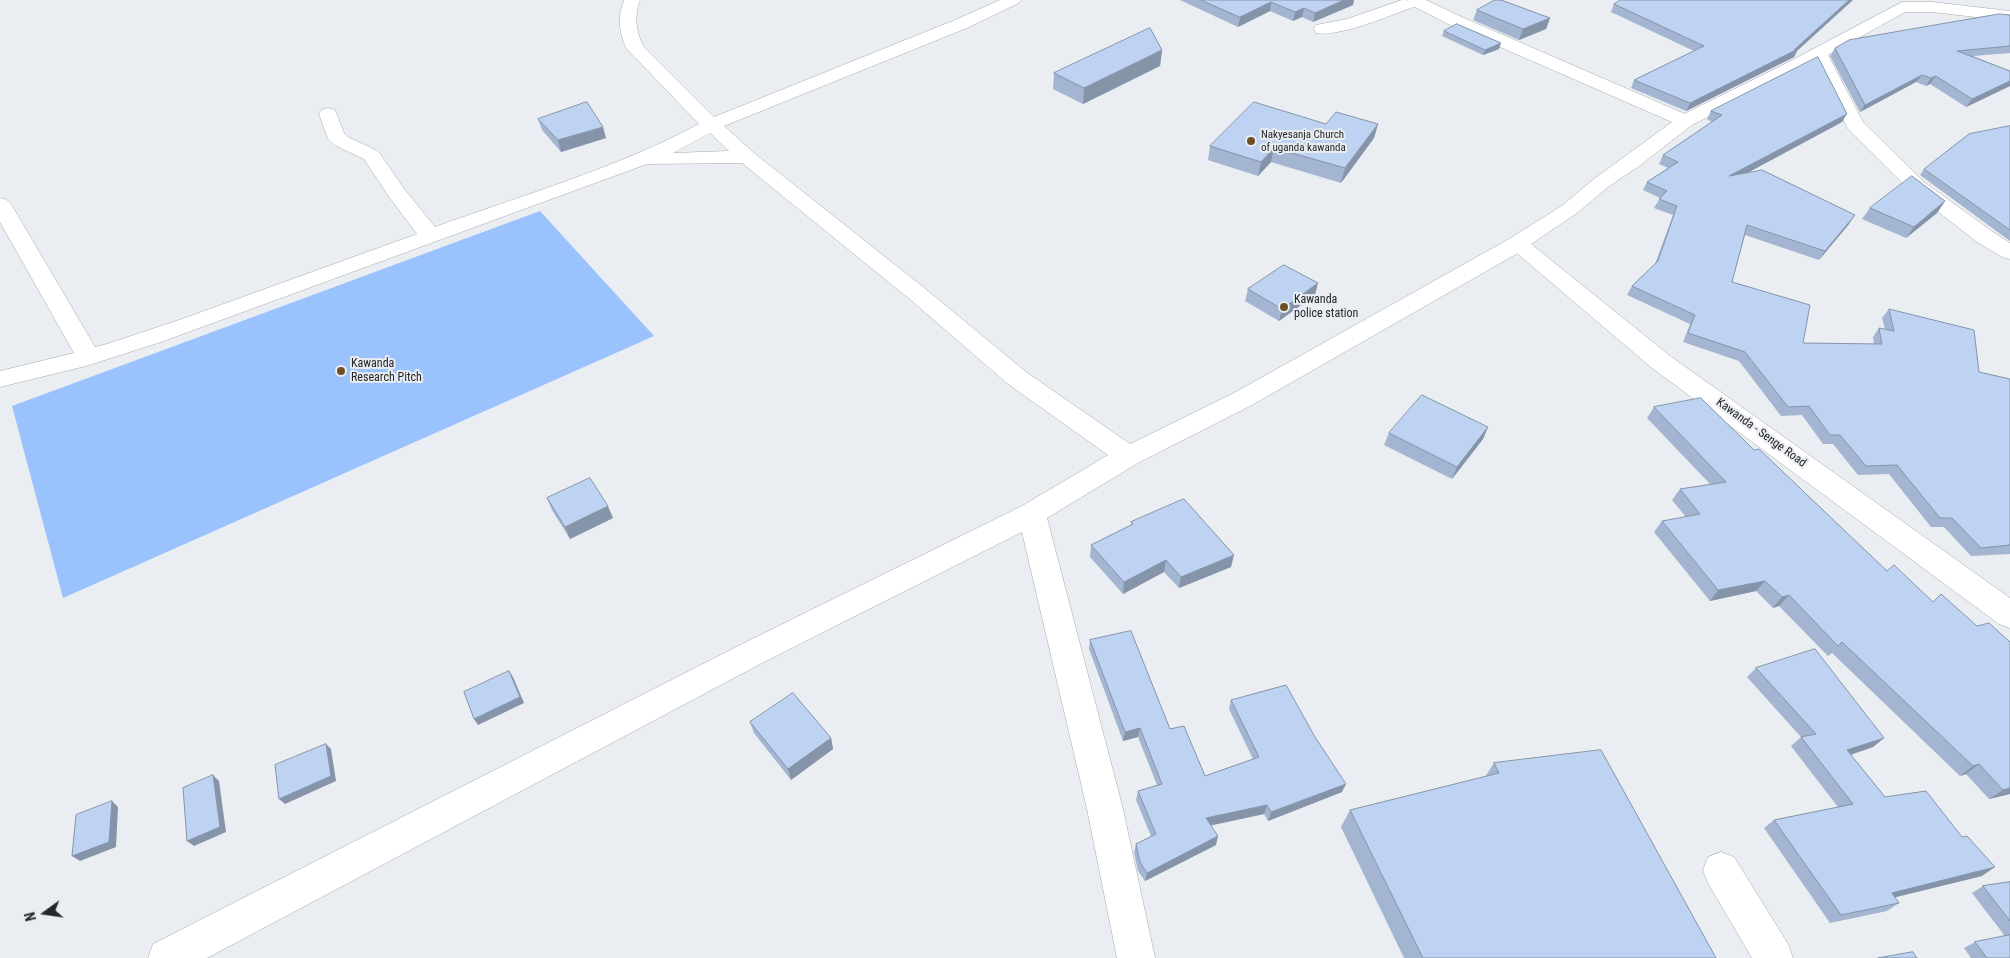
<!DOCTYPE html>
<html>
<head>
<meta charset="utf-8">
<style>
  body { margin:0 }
  #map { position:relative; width:2010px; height:958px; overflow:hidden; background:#eaedf1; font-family:"Roboto Condensed",sans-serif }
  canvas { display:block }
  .north { position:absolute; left:20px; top:888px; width:50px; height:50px; -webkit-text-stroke:4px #eaedf1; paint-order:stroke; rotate:256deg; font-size:14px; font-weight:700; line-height:20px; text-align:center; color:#252628 }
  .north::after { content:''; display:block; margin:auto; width:18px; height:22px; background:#252628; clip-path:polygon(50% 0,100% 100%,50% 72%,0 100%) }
</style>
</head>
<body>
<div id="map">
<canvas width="2010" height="958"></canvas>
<div class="north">N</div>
</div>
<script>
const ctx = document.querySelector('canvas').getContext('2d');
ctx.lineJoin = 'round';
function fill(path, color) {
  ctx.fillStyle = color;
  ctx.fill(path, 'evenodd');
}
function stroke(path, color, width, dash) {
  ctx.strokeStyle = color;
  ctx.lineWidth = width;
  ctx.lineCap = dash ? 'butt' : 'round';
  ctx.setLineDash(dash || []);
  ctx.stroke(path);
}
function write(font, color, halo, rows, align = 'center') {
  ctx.font = font + ' "Roboto Condensed",sans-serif';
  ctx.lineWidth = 4;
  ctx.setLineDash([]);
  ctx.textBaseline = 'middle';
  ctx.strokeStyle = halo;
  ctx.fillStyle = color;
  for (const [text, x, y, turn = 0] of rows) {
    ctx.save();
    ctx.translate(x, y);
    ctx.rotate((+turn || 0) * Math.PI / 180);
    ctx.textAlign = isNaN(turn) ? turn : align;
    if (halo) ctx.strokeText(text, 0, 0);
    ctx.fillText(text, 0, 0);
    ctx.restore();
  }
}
const green = new Path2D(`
  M540,211L654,336L63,598L12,406Z`);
const street = new Path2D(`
  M624,0H640C634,17 636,30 643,46L714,117L955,20L1000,0H1021L1019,3L967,28L724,126L754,153L928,291L1026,372L1130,444L1234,393L1509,239L1517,237L1525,239L1528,244L1525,249L1252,405L1138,463L1047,518L1123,809L1155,958H1117L1087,809L1022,532L764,662L207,958H148L153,944L742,644L1022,506L1108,455L1008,384L912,301L742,163L647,164L161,342L86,366L0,387V371L74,353L0,222V198L7,200L11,204L95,347L107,344L182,319L417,234L390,198L364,159L334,145L328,139L319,114L321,110L328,108L335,110L344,133L348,137L378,151L405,190L435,227C523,195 617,168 699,124L626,48C619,31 617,18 624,0ZM710,133L729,151L673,153Z
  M1402,0L1423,1L1421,4C1397,13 1338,38 1316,33L1314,29L1316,25L1347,19Z
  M1902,2H1932L2010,11V21L1932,12H1905L1828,55L1863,122L1924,182L1993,232L2010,243V259L2002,257L1977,242L1910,190L1848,129L1814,63L1692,125L1685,127L1678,125L1675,121L1678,117L1781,66Z
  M1721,852L1734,857L1788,944L1793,958H1752L1708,883L1703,870L1708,857Z`);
const secondary = new Path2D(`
  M1408,0H1426L1464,18L1692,117L1695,121L1692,125L1639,166L1608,187L1577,213L1531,244L1670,356L2010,598V628L1999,624L1652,368L1506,244L1509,239L1563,205L1594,179L1672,122L1452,26L1409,4Z`);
const wall = new Path2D(`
  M1180,0H1354L1353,5L1313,22L1302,17L1293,21L1270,11L1238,27Z
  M1614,4L1797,51L1794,57L1686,111L1631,88L1634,80L1694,51L1611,12Z
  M1477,10L1550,18L1546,29L1519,40L1473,20Z
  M2010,15V53L1973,56L2010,71V86L1966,107L1930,84L1926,86L1916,82L1860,112L1830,56L1835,48Z
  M1444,31L1499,49L1483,55L1442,36Z
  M1162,50L1160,66L1083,104L1053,89L1054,73Z
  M1711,111L1842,122L1747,173L1849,224L1819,260L1745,235L1732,282L1803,343L1874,344L1873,337L1879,328L1885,329L1882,318L1889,309L1979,372L2010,379V554L1971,556L1944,527H1931L1889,474L1858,475L1833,444H1823L1802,415L1781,416L1739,361L1683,342L1690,324L1627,295L1632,286L1655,264L1673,215L1654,208L1660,198L1643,190L1647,182L1668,168L1659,164L1663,155L1712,122L1707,119Z
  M538,119L606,138L561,152L542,130Z
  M1326,124H1378L1374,138L1341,183L1271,162L1258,176L1208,160L1210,146Z
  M2010,126V241L1920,175L1924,169Z
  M1945,201L1937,213L1906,238L1862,219L1870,208Z
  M1248,289L1315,295L1279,321L1245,301Z
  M1654,407L1754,450L1887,571L1933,602L1977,626L2010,642V794L1989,799L1966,774L1960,776L1832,653L1828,656L1779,606L1773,608L1756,591L1710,601L1654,532L1662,521L1686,517L1672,500L1680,489L1710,484L1647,418Z
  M1488,427L1483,439L1452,479L1384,445L1389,433Z
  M547,498L613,518L570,539L552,510Z
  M1131,522L1231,567L1179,588L1164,572L1123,594L1090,557L1091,545L1131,526Z
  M1090,640L1170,729L1205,776L1253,759L1229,709L1231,700L1342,792L1268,821L1264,814L1211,825L1216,845L1145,881L1138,871L1134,852L1136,844L1151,836L1136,800L1138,791L1157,785L1138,737L1123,741L1089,649Z
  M1756,668L1884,738L1873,747L1851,755L1885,797L1982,876L1895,897L1899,903L1887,911L1830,923L1764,828L1774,820L1838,807L1791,746L1801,737L1747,677Z
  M750,722L831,738L833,749L791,780L754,733Z
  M1494,763L1716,958H1404L1341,827L1350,810L1485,777Z
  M2010,882V958H1971L1964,948L1975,942L2005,936L1972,893L1983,886Z`);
const shadedWall = new Path2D(`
  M1344,0H1354L1353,5L1313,22L1315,13Z
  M1849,0H1853L1797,51L1794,57L1686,111L1690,103L1794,50Z
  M1271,2L1270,11L1238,27L1240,17Z
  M1304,8L1302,17L1293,21L1295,12Z
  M1550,18L1546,29L1519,40L1523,29Z
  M1501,43L1499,49L1483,55L1485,50Z
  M1162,50L1160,66L1083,104L1084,88Z
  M1922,75L1916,82L1860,112L1865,105Z
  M1936,76L1930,84L1926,86L1931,78Z
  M2010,81V86L1966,107L1972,99Z
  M1847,114L1842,122L1725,185L1729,176Z
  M1378,124L1374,138L1341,183L1345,168Z
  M603,127L606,138L561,152L558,140Z
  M1274,148L1271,162L1258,176L1261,162Z
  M1945,201L1937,213L1906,238L1914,227Z
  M1855,215L1849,224L1819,260L1825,251Z
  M1318,283L1315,295L1279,321L1282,309Z
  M1488,427L1483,439L1452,479L1457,467Z
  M608,506L613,518L570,539L565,527Z
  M1234,555L1231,567L1179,588L1181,577Z
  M1166,560L1164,572L1123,594L1124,582Z
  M1765,581L1756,591L1710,601L1718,590Z
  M1789,595L1779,606L1773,608L1782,597Z
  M509,671L513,677L524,703L478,725L474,719Z
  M1140,728L1138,737L1123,741L1125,732Z
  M831,738L833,749L791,780L788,769Z
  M1884,738L1873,747L1837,759L1847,750Z
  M326,744L331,749L336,781L285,804L279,799Z
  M1979,764L1966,774L1960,776L1973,766Z
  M213,775L219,781L226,832L194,846L187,841Z
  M1346,784L1342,792L1268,821L1271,812Z
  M2010,788V794L1989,799L2003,790Z
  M112,801L118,807L116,847L80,861L72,856Z
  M1267,805L1264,814L1204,827L1206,818Z
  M1218,836L1216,845L1145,881L1147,873Z
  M1995,867L1982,876L1880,901L1892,893Z`);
const building = new Path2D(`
  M1201,0H1344L1315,13L1304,8L1295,12L1271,2L1240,17Z
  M1495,0H1501L1550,18L1523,29L1477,10Z
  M1621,0H1849L1794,50L1798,49L1690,103L1634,80L1704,46L1614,4Z
  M1999,14L2010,15V46L1957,51L2010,71V81L1972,99L1936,76L1931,78L1922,75L1865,105L1835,48L1849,40Z
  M1457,24L1501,43L1485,50L1444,31Z
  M1150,28L1162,50L1084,88L1054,73Z
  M1818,57L1847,114L1729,176L1762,170L1855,215L1825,251L1747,225L1732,282L1810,305L1803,343L1882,344L1879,328L1894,331L1889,309L1974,330L1979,372L2010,379V545L1981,548L1952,518H1940L1897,465L1866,466L1840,435H1830L1809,406L1788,407L1745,352L1688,333L1695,315L1632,286L1658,261L1677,206L1659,199L1667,191L1647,182L1678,162L1663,155L1722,115L1711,111Z
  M587,102L603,127L558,140L538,119Z
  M1254,102L1326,124L1336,112L1378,124L1345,168L1274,148L1261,162L1210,146Z
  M2010,126V230L1924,169L1969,134Z
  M1912,176L1945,201L1914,227L1870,208Z
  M1284,265L1318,283L1282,309L1248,289Z
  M1422,395L1488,427L1457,467L1389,433Z
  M1701,398L1754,450L1759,449L1887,571L1894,565L1933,602L1941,594L1977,626L1989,623L2010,642V788L2003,790L1979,764L1973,766L1842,642L1838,646L1789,595L1782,597L1765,581L1718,590L1662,521L1700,514L1680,489L1726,482L1654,407Z
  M590,478L608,506L565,527L547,498Z
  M1184,499L1234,555L1181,577L1166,560L1124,582L1091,545L1133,524L1131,522Z
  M1131,631L1170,729L1184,726L1205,776L1259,757L1231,700L1286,685L1315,737L1346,784L1271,812L1267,805L1206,818L1218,836L1147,873L1140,862L1136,844L1156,834L1138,791L1162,784L1140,728L1125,732L1090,640Z
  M1815,649L1884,738L1847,750L1885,797L1926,791L1962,837L1967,836L1995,867L1892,893L1899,903L1841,915L1774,820L1853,804L1801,737L1816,734L1756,668Z
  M509,671L520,697L474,719L464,692Z
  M793,693L831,738L788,769L750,722Z
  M326,744L331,776L279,799L275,765Z
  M1601,750L1716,958H1423L1350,810L1499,773L1494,763Z
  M213,775L220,827L187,841L183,788Z
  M112,801L109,842L72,856L76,815Z
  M2010,882V921L1983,886Z
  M2010,935V958H1987L1975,942Z
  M1913,952L1917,958H1878Z`);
const markers = [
  [1251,141,5,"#6d5124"],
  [1284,307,5,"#6d5124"],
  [341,371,5,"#6d5124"]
];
const farPoinames = [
  ["Nakyesanja Church",1261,135],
  ["of uganda kawanda",1261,148]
];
const poiNames = [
  ["Kawanda",1294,300],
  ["police station",1294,314],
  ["Kawanda",351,364],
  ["Research Pitch",351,378]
];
const streetNames = [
  ["Kawanda - Senge Road",1761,433,36]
];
fill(green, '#9ac2fd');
stroke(street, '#a7a9ad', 1);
stroke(secondary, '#a7a9ad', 1);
fill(street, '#fff');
fill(secondary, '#fff');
fill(wall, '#a3b5d0');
fill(shadedWall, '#8594a9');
fill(building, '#bed3f2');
stroke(building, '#8594a9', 1);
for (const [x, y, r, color] of markers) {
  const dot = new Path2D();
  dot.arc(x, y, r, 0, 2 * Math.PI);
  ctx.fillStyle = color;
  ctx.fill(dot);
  stroke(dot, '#eaedf1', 2);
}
write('11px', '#252628', '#eaedf1', farPoinames, 'left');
write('12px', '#252628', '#eaedf1', poiNames, 'left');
write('12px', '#252628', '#eaedf1', streetNames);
</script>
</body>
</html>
